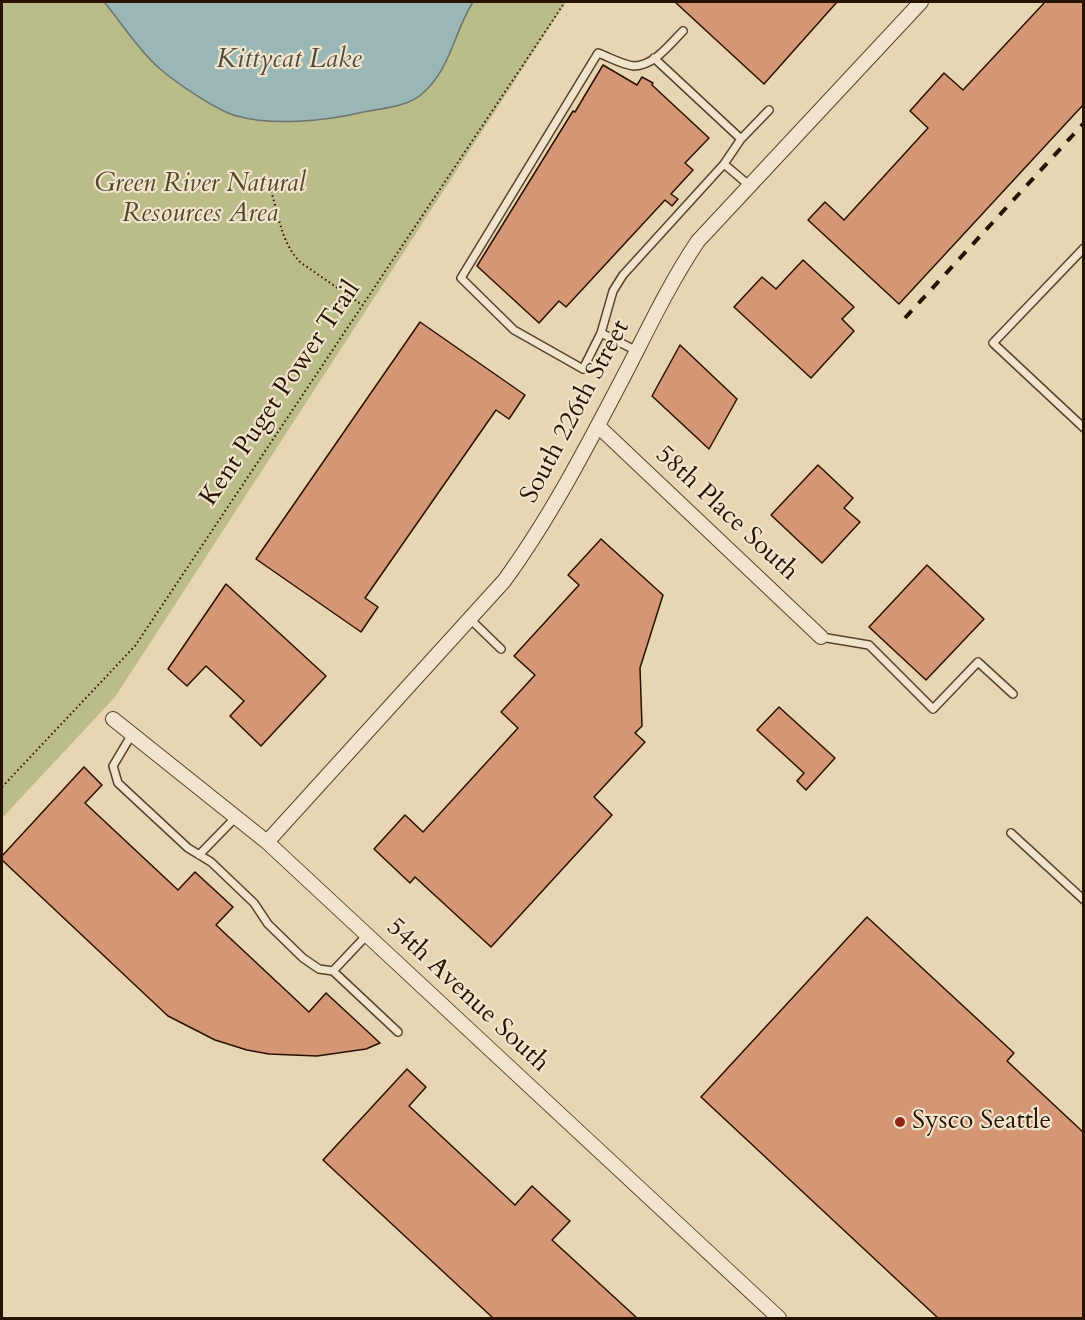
<!DOCTYPE html>
<html>
<head>
<meta charset="utf-8">
<style>
  body { margin:0 }
  #map { position:relative; width:1085px; height:1320px; overflow:hidden; background:#e8d5b1; font-family:Cardo,serif }
  canvas { display:block }
  .frame { position:absolute; inset:0; border:3px solid #271200; pointer-events:none }
</style>
</head>
<body>
<div id="map">
<canvas width="1085" height="1320"></canvas>
<div class="frame"></div>
</div>
<script>
const ctx = document.querySelector('canvas').getContext('2d');
ctx.lineJoin = 'round';
function fill(path, color) {
  ctx.fillStyle = color;
  ctx.fill(path, 'evenodd');
}
function stroke(path, color, width, dash) {
  ctx.strokeStyle = color;
  ctx.lineWidth = width;
  ctx.lineCap = dash ? 'butt' : 'round';
  ctx.setLineDash(dash || []);
  ctx.stroke(path);
}
function write(font, color, halo, rows, align = 'center') {
  ctx.font = font + ' Cardo,serif';
  ctx.lineWidth = 4.5;
  ctx.setLineDash([]);
  ctx.textBaseline = 'middle';
  ctx.strokeStyle = halo;
  ctx.fillStyle = color;
  for (const [text, x, y, turn = 0] of rows) {
    ctx.save();
    ctx.translate(x, y);
    ctx.rotate((+turn || 0) * Math.PI / 180);
    ctx.textAlign = isNaN(turn) ? turn : align;
    if (halo) ctx.strokeText(text, 0, 0);
    ctx.fillText(text, 0, 0);
    ctx.restore();
  }
}
const green = new Path2D(`
  M2,2H566L115,697L2,818Z`);
const water = new Path2D(`
  M104,2H473C455,30 450,70 423,93C407,108 381,108 359,113C324,121 272,126 237,116C217,111 175,82 159,68C138,50 122,23 104,2Z`);
const building = new Path2D(`
  M675,2H837L764,84Z
  M1045,2H1083V105L899,304L808,220L825,202L844,220L928,128L910,111L944,73L963,90Z
  M603,65L637,85L642,77L653,83L652,85L709,138L685,163L693,170L671,194L678,199L672,206L665,200L566,307L559,301L539,323L477,266L573,111L575,112Z
  M271,181H281L280,191H271Z
  M803,260L854,307L842,319L854,331L811,378L734,307L762,277L776,289Z
  M420,322L525,395L509,419L496,410L365,598L378,607L361,632L256,559Z
  M680,345L737,399L709,449L652,396Z
  M818,465L853,498L844,508L860,522L822,563L771,515Z
  M601,539L663,595L640,668L642,726L635,733L645,742L594,797L612,815L491,947L415,877L410,883L374,849L405,815L423,832L518,728L501,712L535,675L514,656L579,585L568,575Z
  M927,565L984,619L926,680L869,627Z
  M226,584L326,676L261,746L230,716L244,701L206,666L187,686L168,669Z
  M779,707L835,758L806,790L797,781L804,773L757,730Z
  M84,767L102,785L85,803L178,890L195,872L233,907L216,925L309,1012L326,993L380,1043L366,1049L317,1056L269,1054L247,1050L215,1040L168,1016L2,860V856Z
  M867,917L1014,1053L1007,1061L1083,1132V1318H938L701,1097Z
  M407,1069L426,1087L409,1106L515,1205L532,1186L570,1221L552,1240L637,1318H493L323,1160Z`);
const path = new Path2D(`
  M271,191C279,216 281,242 300,262L362,305
  M2,787L135,646L565,2`);
const lane = new Path2D(`
  M654,58L741,139L769,110
  M724,164L741,139
  M1084,248L993,343L1084,428
  M601,333L613,291L623,275L724,164L750,186
  M637,351L601,333L583,369L514,330L461,278L598,53C609,57 623,65 634,66C654,66 670,44 683,31
  M470,619L501,649
  M821,637L869,645L933,709L978,662L1013,694
  M132,734L113,766L118,783L188,848L211,862L254,903L268,924L303,958L319,969L333,971L398,1032
  M1011,833L1084,900
  M199,855L236,817
  M333,971L367,935`);
const street = new Path2D(`
  M598,426L821,637
  M113,719L267,842L779,1318
  M267,842L504,581C552,515 590,441 628,368C650,325 671,281 698,241L921,2`);
const rail = new Path2D(`
  M905,318L1084,123`);
const markers = [
  [900,1122,6,"#8f2418"]
];
const parkNames = [
  ["Green River Natural",200,185],
  ["Resources Area",200,215]
];
const streetNames = [
  ["Kent Puget Power Trail",281,394,-56],
  ["South 226th Street",576,412,-62],
  ["58th Place South",726,514,43],
  ["54th Avenue South",467,996,43]
];
const poiNames = [
  ["Sysco Seattle",912,1122]
];
const waterNames = [
  ["Kittycat Lake",289,61]
];
fill(green, '#babc89');
fill(water, '#9ab6b5');
stroke(water, '#6c746d', 1.5);
fill(building, '#d49674');
stroke(building, '#271200', 1.5);
stroke(lane, '#57432c', 10);
stroke(street, '#57432c', 16);
stroke(path, '#271200', 2, [1.5, 3]);
stroke(lane, '#f0e4cc', 7);
stroke(street, '#f0e4cc', 14);
stroke(rail, '#271200', 4, [10, 10]);
for (const [x, y, r, color] of markers) {
  const dot = new Path2D();
  dot.arc(x, y, r, 0, 2 * Math.PI);
  ctx.fillStyle = color;
  ctx.fill(dot);
  stroke(dot, '#f0e4cc', 2);
}
write('italic 26px', '#534529', '#f0e4cc', parkNames);
write('26px', '#271200', '#f0e4cc', streetNames);
write('26px', '#271200', '#f0e4cc', poiNames, 'left');
write('italic 27px', '#4f4b3f', '#f0e4cc', waterNames);
</script>
</body>
</html>
